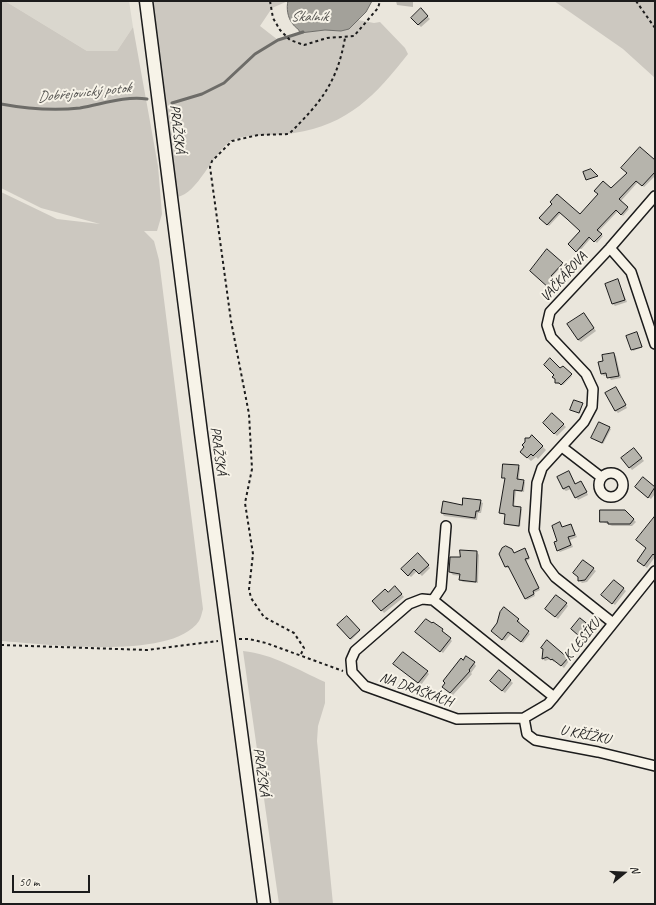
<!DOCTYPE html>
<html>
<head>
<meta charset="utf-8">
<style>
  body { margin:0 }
  #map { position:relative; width:656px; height:905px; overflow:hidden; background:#eae6dc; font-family:Caveat,sans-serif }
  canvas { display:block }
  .frame { position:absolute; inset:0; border:2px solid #1c1c1c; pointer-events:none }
  .north { position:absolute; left:604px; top:853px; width:40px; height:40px; -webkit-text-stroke:3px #f7f3e8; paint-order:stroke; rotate:72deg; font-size:11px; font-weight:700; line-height:16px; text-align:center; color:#1c1c1c }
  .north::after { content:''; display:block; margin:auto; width:14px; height:18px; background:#1c1c1c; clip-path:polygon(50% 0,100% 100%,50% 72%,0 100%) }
  .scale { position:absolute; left:12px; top:875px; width:78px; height:18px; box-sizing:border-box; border:2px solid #1c1c1c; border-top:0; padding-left:5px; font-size:12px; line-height:14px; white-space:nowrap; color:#1c1c1c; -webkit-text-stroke:3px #f7f3e8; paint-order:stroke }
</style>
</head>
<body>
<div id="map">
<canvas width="656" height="905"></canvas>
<div class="frame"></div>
<div class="north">N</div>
<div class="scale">50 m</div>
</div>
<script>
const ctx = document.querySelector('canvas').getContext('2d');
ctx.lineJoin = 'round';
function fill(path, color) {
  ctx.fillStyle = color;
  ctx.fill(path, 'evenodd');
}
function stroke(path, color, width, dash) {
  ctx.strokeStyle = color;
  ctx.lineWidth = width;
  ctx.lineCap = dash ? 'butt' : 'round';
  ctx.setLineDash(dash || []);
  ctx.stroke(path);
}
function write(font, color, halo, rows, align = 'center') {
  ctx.font = font + ' Caveat,sans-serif';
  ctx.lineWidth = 4;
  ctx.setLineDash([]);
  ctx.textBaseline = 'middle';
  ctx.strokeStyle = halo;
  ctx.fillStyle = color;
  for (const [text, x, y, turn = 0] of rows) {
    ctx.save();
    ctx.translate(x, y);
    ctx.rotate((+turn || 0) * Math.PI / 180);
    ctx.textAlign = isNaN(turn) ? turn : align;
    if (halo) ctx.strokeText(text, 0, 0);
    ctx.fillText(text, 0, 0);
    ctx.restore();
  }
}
const built = new Path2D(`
  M5,1H129L133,27L117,51H87Z`);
const green = new Path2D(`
  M1,1H5L87,51H117L133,27L158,166L162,214L157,231H144L154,241L159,260L203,609C202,612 201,618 199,621C172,661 45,644 1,641V192L57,219L100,224L41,208L1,188Z
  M152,1H288L272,8L260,26L278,40L300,33L325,30L341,31L349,29L358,20L374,23L380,22L405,48L408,54C376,95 348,125 294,133C278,136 245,133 231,141C212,153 198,194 177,197Z
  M554,1H655V78L623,49Z
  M243,651C273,654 298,670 325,682V703L318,726L317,741L333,904H279Z`);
const water = new Path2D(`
  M288,1H372L366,12L349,29L341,31L325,30L300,33C299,28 295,28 292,23C288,18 286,8 288,1Z`);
const shadow = new Path2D(`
  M396,1H413V7L397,5Z
  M421,10L430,19L421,27L412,18Z
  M655,162V176L644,187L638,182L620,202L629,209L623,216L618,211L598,232L603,236L597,243L591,238L578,253L569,244L581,231L561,213L549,226L540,218L553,204L580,216L611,189Z
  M547,250L563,265L551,278L557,283L551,289L531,271Z
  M618,280L627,302L615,306L613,304Z
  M584,314L596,331L581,342L578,340Z
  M637,333L643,347L633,351L627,336Z
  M614,354L616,356L621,378L611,380L608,375L604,376L602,374L605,362Z
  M563,367L572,376L563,385L556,383L555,375Z
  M618,391L627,408L618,413L615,410Z
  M582,404L580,414L572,410Z
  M552,414L566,427L557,436L544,423Z
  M599,423L611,429L603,444L593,438Z
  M532,436L546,450L538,459L536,457L531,461L521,452Z
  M636,451L644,461L632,470L622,458Z
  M518,466L520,468L519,480L525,482L524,492L516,491L514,507L522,509L520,527L507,525L505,524L506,515L500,513L506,479L503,477Z
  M569,472L576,484L581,482L583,484L588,495L578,500L571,489L566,491L563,489L558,477Z
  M643,479L655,488V494L651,499L638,490Z
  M474,499L483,503L481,513H478L477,520L444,516L442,513L444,502L463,506Z
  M625,511L636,522L632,526H612L601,521Z
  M655,517V557L647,568L640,563L647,548Z
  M560,523L563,528L571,525L577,537L570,540L573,547L560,552L558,550Z
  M511,550L514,554L525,550L526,551L530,559L526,561L540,590L534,593L535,596L527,600L510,567L507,568L505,567Z
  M477,552L479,555L478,583L463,582L460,580L461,576L453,575L450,572L460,558Z
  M418,554L430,568L422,576L417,571L411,577L402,569Z
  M584,562L596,571L587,582L582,583L579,580Z
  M614,581L626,591L615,605L604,597Z
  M395,587L404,597L384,613L374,601L388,593Z
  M566,604L568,606L558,619L548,611Z
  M347,617L360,631L351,640L338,626Z
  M518,619L520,622L519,624L530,634L523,643L511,634L505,641L494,633Z
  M580,619L595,631L587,642L572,629Z
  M434,623L452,641L443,653L419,634Z
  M544,649L567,659L569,661L564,668L555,660L554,662L550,659L545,661L543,659Z
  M474,663L476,666L471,673L472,674L453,695L445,689Z
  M397,666L427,672L429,674L421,685Z
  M499,671L513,683L505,693L493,684Z`);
const stream = new Path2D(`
  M172,103L202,94L224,83L255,54L278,40L303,32
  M1,104C28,109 53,111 80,108C103,104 124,96 147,99`);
const building = new Path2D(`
  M421,8L428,16L418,25L411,18Z
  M640,147L655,160V172L642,186L636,181L619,199L628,207L621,215L616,210L597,230L602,234L594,242L589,237L576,252L568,244L580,231L567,219L559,212L547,225L539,218L552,204L550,202L557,194L580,214L598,194L594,191L603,181L611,188L627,173L621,168Z
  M591,169L598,176L586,180L583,172Z
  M547,249L563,263L551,276L557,281L550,289L530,271Z
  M618,279L625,300L612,304L605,284Z
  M584,313L594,328L578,340L567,324Z
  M637,332L642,347L631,350L626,336Z
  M614,353L619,376L607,378L606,373L601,374L598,362L603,361L602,355Z
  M550,358L560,368L563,366L572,374L561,385L559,383H555V379L552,377L554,375L544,365Z
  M616,387L626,405L615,411L605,393Z
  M574,400L583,403L579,413L570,410Z
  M552,413L564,424L554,434L543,423Z
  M599,422L610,427L602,443L591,438Z
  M532,435L543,446L533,456L531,454L527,458L520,452L524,447L522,445L525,442V438H529Z
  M634,448L642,458L629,468L621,458Z
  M503,464L519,465L517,479L524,480L522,491L514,490L513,506L521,507L519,526L504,524L505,514L499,513L505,478H502Z
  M569,471L575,484L581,481L587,492L575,498L569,486L563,489L557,477Z
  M643,477L655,487L648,498L635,487Z
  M463,498L481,500L479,511H476L475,518L441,513L443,501L462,505Z
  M600,510H625L634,519L630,524H608V522H600Z
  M655,516V556L653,554L644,566L637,561L646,548L636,540Z
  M560,522L562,527L571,524L575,535L568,537L571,545L557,551L554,542L557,541L552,526Z
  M506,546L512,549L514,553L525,548L529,558L525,559L539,588L533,591L534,594L525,599L508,566L505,567L499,554L502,548Z
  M460,550L477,551L476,582L459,580L460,574L449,572L450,557H460Z
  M418,553L429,565L419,574L414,569L408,576L401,569Z
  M583,560L594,568L585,580L578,581V577L573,573Z
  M614,580L624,588L612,604L601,595Z
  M395,586L402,594L381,611L372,601L385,589L388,592Z
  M556,595L567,603L555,617L545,609Z
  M504,607L519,619L517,621L529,631L521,642L508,632L502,640L491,631L497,623L500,612Z
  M347,616L360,630L350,639L337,625Z
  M580,618L595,630L586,642L571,629Z
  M426,619L432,623L433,622L443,629L442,631L451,638L440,652L415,632Z
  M547,640L568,658L561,666L552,659L551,660L547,657L542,659L543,649L541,648Z
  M403,652L428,671L418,683L393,664Z
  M466,656L475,662L469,670L470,671L450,693L442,687L445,683L443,681L461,658L463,660Z
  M499,670L511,680L502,691L490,681Z`);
const path = new Path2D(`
  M270,1L273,18L280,30L290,40L304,45L327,38L354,36L378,8L380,1
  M636,1L655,28
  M239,639H249L266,643L343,671
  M1,645L147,650L218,641
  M301,654L304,648L294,633L264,617L251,598L249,589L253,554L245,503L252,469L249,414L231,321L210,167L212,161L232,141L258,135L289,134C321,102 337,83 345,38`);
const street = new Path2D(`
  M610,248L631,272L655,344
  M562,447L601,477
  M599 485a12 12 0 1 1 24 0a12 12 0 1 1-24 0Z
  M433,600L441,588L446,526
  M613,623L555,577L546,565L534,530L537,483L542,468L584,422L592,407L593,389L586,374L551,337L547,325L550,312L610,248L655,196
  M554,697L433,600L422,599L409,604L355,651L351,660L352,672L365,686L457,719L524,718L548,704L554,697L655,571
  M524,718L527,734L535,740L598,752L655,766`);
const secondary = new Path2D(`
  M146,1L201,433L264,904`);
const streetNames = [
  ["PRAŽSKÁ",177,129,83],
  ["VAČKÁŘOVA",564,277,-48],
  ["PRAŽSKÁ",218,451,82],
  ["K LESÍKU",582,640,-51],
  ["NA DRAŠKÁCH",416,690,20],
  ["U KŘÍŽKU",585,735,11],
  ["PRAŽSKÁ",261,772,82]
];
const waterNames = [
  ["Skalník",309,17],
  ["Dobřejovický potok",84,93,-6]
];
fill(built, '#dad7ce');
fill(green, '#ccc8c0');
fill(water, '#a3a19a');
stroke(water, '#6d6c68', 1);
fill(shadow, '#0003');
stroke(stream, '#6d6c68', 3);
fill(building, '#b6b4ac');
stroke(building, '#1c1c1c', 1);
stroke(street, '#1c1c1c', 12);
stroke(secondary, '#1c1c1c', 15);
stroke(path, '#1c1c1c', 2, [3, 3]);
stroke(street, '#f7f3e8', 9);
stroke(secondary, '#f7f3e8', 12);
write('14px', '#1c1c1c', '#f7f3e8', streetNames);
write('italic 15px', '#52514e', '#f7f3e8', waterNames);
</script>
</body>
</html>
